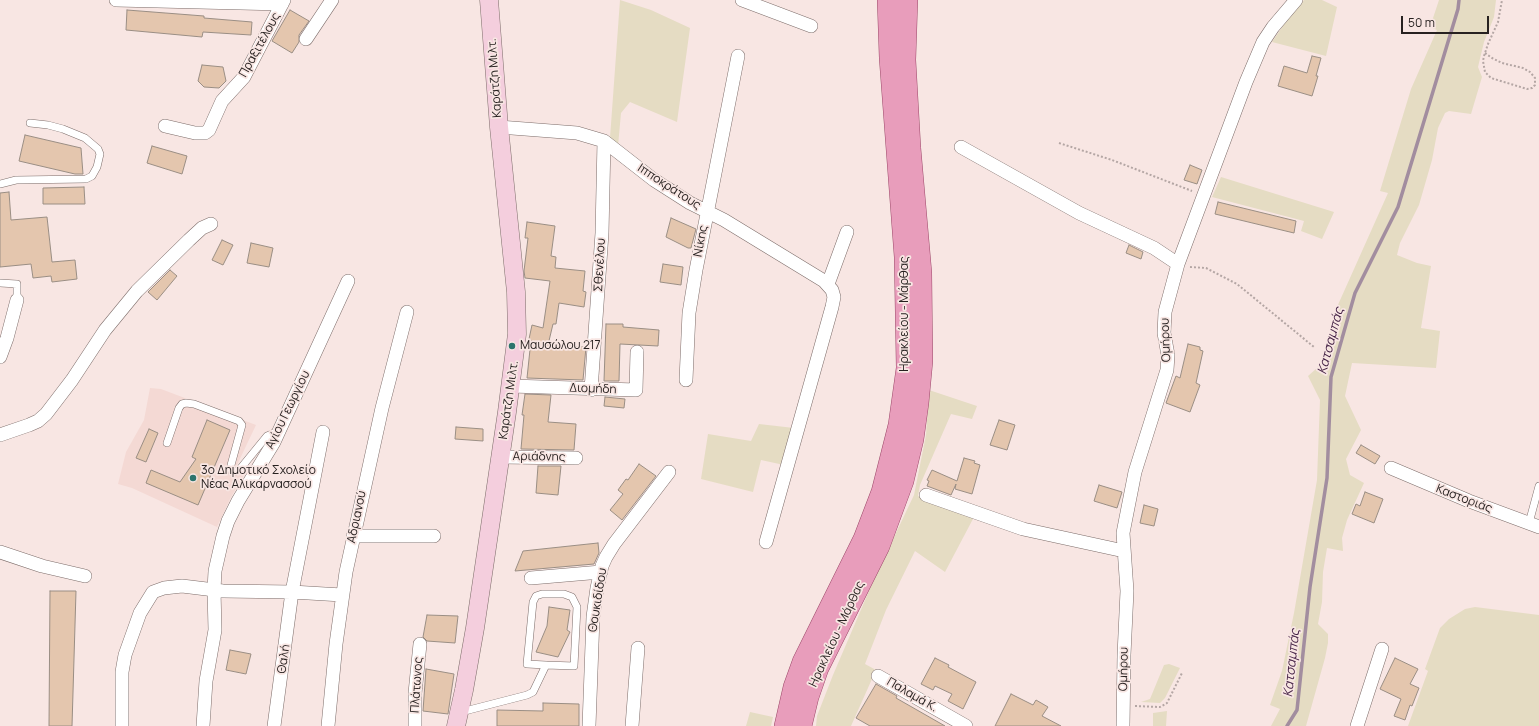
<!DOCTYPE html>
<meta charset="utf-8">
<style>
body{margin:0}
#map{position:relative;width:1539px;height:726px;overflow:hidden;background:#f8e6e3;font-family:Manrope,sans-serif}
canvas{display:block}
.scale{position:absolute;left:1401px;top:16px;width:88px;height:18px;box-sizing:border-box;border:2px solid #272120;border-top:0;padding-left:5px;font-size:12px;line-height:14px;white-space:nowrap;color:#272120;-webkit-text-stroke:3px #f8e6e3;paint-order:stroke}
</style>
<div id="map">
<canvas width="1539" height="726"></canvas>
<div class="scale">50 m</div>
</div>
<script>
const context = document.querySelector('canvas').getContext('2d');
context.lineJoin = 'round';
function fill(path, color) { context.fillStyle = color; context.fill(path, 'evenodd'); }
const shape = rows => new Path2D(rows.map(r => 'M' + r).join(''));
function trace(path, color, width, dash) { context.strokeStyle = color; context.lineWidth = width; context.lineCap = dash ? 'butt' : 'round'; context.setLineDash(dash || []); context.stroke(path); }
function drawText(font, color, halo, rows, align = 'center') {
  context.font = font + ' Manrope,sans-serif'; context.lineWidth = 3.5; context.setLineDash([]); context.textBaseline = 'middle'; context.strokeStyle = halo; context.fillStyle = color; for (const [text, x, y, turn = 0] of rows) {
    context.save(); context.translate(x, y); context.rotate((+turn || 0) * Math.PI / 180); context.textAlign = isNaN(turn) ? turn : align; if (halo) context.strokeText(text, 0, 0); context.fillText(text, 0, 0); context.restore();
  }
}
const built = shape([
 [150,388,161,389,256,425,237,465,246,471,230,499,217,527,132,488,118,484,126,452,144,420]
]);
const green = shape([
 [620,0,651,10,690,28,677,122,630,102,621,113,618,146,610,138],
 [1304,0,1322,0,1337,7,1326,56,1272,42,1289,17],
 [1439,0,1496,0,1494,17,1484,42,1478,67,1482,77,1471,114,1449,111,1445,113,1438,128,1432,160,1419,205,1400,243,1397,255,1417,263,1431,266,1421,328,1440,331,1436,368,1352,363,1345,396,1361,430,1346,459,1350,475,1364,483,1347,520,1342,538,1343,551,1327,548,1323,572,1322,602,1318,624,1328,634,1328,643,1325,658,1306,726,1271,726,1280,709,1270,705,1282,671,1294,613,1317,480,1320,400,1308,376,1317,368,1325,352,1337,307,1388,193,1380,191,1411,89,1437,30,1430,27],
 [1221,177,1334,212,1322,239,1301,231,1304,221,1212,197],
 [929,390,977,406,972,419,951,414,920,485,918,496,974,517,945,572,915,551,886,610,865,664,876,670,851,726,816,726,817,716,833,675,875,577,914,495,926,435],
 [759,424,794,428,784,465,761,460,753,492,701,479,708,434,751,441],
 [1475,607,1539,615,1539,726,1408,726,1428,671,1425,669,1440,628,1449,619,1465,609],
 [1169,664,1180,668,1165,698,1160,703,1141,702,1150,699,1164,665],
 [1167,711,1166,726,1153,726,1153,713],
 [750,712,773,717,771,726,746,726]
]);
const stream = shape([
 [1287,726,1297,710,1310,587,1327,478,1331,377,1355,293,1398,207,1458,9,1459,0]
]);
const building = shape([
 [127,10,204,16,204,18,252,22,251,35,203,32,202,37,126,30,127,10],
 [290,10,309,21,299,35,299,42,292,53,272,41,290,10],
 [1312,56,1321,58,1316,76,1318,76,1312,96,1278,86,1284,66,1307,73,1312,56],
 [202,65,223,67,226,81,219,88,204,87,198,81,202,65],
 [25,135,81,148,83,174,75,174,19,161,25,135],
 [152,146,187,156,182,174,147,163,152,146],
 [1190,165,1202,170,1197,184,1184,180,1190,165],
 [84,187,85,204,43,204,43,188,84,187],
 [9,192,11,220,47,217,52,262,75,260,77,279,52,282,51,276,33,278,31,264,0,267,0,193,9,192],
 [1218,202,1296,221,1294,233,1215,214,1218,202],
 [671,218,696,229,691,248,688,248,666,237,671,218],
 [527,222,555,226,551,256,556,257,555,268,585,271,583,291,586,292,584,307,559,303,556,324,553,324,548,345,586,347,583,380,527,378,531,340,529,339,532,325,543,328,550,281,525,278,524,271,528,238,525,238,527,222],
 [222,240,233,245,223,265,212,260,222,240],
 [251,243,273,248,269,267,247,263,251,243],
 [1129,245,1143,252,1141,259,1126,253,1129,245],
 [663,264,683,267,681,285,660,282,663,264],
 [170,270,177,276,157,300,148,292,170,270],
 [606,324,623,324,623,327,659,330,658,346,620,344,619,381,604,381,606,324],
 [1188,344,1200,347,1200,350,1203,351,1196,383,1200,385,1190,412,1166,403,1176,376,1180,378,1188,344],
 [525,394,551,395,548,422,576,424,574,450,521,449,524,415,522,415,525,394],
 [605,397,625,399,624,408,604,406,605,397],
 [207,420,230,430,198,505,146,483,151,470,180,482,196,459,192,457,207,420],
 [999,420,1015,425,1007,450,990,445,999,420],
 [456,427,483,429,483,441,455,439,456,427],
 [149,429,158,433,146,462,136,458,149,429],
 [1361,445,1380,456,1375,464,1356,453,1361,445],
 [964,458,975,461,974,463,980,465,972,494,955,489,956,484,951,495,927,486,929,481,927,480,932,470,957,481,964,458],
 [639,464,656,476,622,520,610,510,623,494,618,490,626,479,628,480,639,464],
 [538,466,561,466,558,495,536,493,538,466],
 [1099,485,1122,492,1117,508,1094,501,1099,485],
 [1365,492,1383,499,1374,523,1352,514,1356,504,1360,506,1365,492],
 [1144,505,1158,509,1154,526,1140,523,1144,505],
 [598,543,599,553,594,564,515,571,523,551,598,543],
 [50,591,76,591,72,726,49,726,50,591],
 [549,607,570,610,567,630,570,632,558,657,536,652,547,626,549,607],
 [427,615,458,616,455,643,427,641,423,637,427,615],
 [230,650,251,654,246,674,226,670,230,650],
 [935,658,949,665,948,667,976,682,963,709,948,701,952,694,935,686,933,690,921,684,935,658],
 [1395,658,1418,669,1410,684,1419,688,1412,706,1410,705,1405,720,1394,716,1401,699,1380,689,1395,658],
 [426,669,454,674,448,714,423,711,426,669],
 [876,684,897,696,896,698,945,726,870,726,856,718,876,684],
 [1011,694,1033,705,1036,700,1048,707,1042,716,1061,726,995,726,1011,694],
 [543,703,579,704,579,726,497,726,497,710,543,711,543,703]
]);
const path = shape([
 [1485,53,1492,58,1502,63,1523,68,1530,72,1535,78,1535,85,1532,88,1527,89,1491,78,1485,72,1483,61,1484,56,1488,44,1498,22,1502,0],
 [1059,143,1112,160,1192,191],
 [1190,267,1206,268,1237,284,1314,347],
 [1135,706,1160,707,1167,703,1182,673]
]);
const lane = shape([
 [0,184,16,180,86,179,92,176,97,167,100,154,98,149,85,138,63,129,48,125,30,123],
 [0,283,17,284,17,300],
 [167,443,179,408,182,404,186,403,194,404,239,421,242,425,231,465,231,469,232,472,237,471,240,469,267,436,279,431],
 [1529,523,1539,486],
 [461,712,527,695,533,692,546,665,527,664,533,602,536,596,542,594,564,594,572,597,577,607,574,666,546,665]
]);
const street = shape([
 [116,0,282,4],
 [742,0,811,26],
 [306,39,332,0],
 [165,126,195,133,205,133,209,130,222,101,244,77,284,0],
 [499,127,577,133,604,141,654,180,690,203,724,220,824,281,832,290,834,297,832,307,766,542],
 [961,147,1079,213,1154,248,1178,264],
 [828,284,847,232],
 [0,357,7,338,17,300],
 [686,380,689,313,696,270,738,56],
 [511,386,636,390,637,352],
 [591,390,602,233,604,141],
 [0,435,29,425,38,421,46,414,72,380,105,330,137,291,189,240,202,228,211,224],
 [501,457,576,458],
 [1391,468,1469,501,1539,527],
 [926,495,1023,529,1124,551],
 [353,536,434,536],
 [0,552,42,566,85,576],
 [531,578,601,572],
 [878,676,966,726],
 [122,726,122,672,125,655,140,613,153,592,164,588,182,586,223,591,292,592,342,595],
 [203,726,206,681,215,630,214,590,215,571,223,536,228,521,238,501,274,442,348,281],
 [274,726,292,592,323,432],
 [328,726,336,644,346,572,382,408,407,312],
 [415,726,415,693,420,644],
 [589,726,593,617,597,588,602,566,606,557,614,544,669,472],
 [632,726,638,648],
 [1123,726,1124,655,1127,591,1123,533,1135,472,1167,370,1168,355,1164,333,1165,312,1178,264,1246,82,1263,42,1273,27,1296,0],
 [1357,726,1382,649]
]);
const secondary = shape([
 [456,726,464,690,475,628,507,412,517,334,516,292,499,127,489,0]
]);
const primary = shape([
 [785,726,794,687,803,662,864,539,882,492,899,425,907,368,905,257,890,58,888,0],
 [801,726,808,697,818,668,879,546,903,481,913,439,918,403,922,361,921,273,910,148,905,60,907,0]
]);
const markers = [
 [512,346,4,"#2d746c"],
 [193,478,4,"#2d746c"]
];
const streetNames = [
 ["Πραξιτέλους",260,45,-61],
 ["Καράτζη Μιλτ.",495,78,-94],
 ["Ιπποκράτους",669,187,33],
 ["Νίκης",701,241,-79],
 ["Σθενέλου",600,265,-87],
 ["Ηρακλείου - Μάρθας",905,314,-90],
 ["Ομήρου",1166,340,-92],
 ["Διομήδη",593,389,2],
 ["Καράτζη Μιλτ.",509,400,-82],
 ["Αγίου Γεωργίου",288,410,-64],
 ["Αριάδνης",539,457,1],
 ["Καστοριάς",1464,499,21],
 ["Αδριανού",357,517,-78],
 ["Θουκιδίδου",598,600,-81],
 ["Ηρακλείου - Μάρθας",837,634,-65],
 ["Θαλή",284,659,-82],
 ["Ομήρου",1124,669,-89],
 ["Πλάτωνος",417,685,-86],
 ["Παλαμά Κ.",912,695,30]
];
const poiNames = [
 ["Μαυσώλου 217",520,346],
 ["3ο Δημοτικό Σχολείο",201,471],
 ["Νέας Αλικαρνασσού",201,485]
];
const waterNames = [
 ["Κατσαμπάς",1331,341,-75],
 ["Κατσαμπάς",1292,663,-84]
];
fill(built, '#f4d9d4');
fill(green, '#e5dcc3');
trace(stream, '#a28d9f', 3.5);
fill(building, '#e4c6ae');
trace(building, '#9a8e84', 1);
trace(lane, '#7d6d6a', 8);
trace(street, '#7d6d6a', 14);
trace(secondary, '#7d6d6a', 19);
trace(primary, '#9b4768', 22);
trace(path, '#b4a6a4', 2, [2, 2]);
trace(lane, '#fff', 7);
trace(street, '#fff', 13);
trace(secondary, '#f4cedd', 18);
trace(primary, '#e89dbb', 21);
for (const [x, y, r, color] of markers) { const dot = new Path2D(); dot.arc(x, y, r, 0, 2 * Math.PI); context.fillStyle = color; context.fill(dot); trace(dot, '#f8e6e3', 1.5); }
drawText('12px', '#272120', '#f8e6e3', streetNames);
drawText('12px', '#272120', '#f8e6e3', poiNames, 'left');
drawText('italic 13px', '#411e42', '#f8e6e3', waterNames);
</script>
